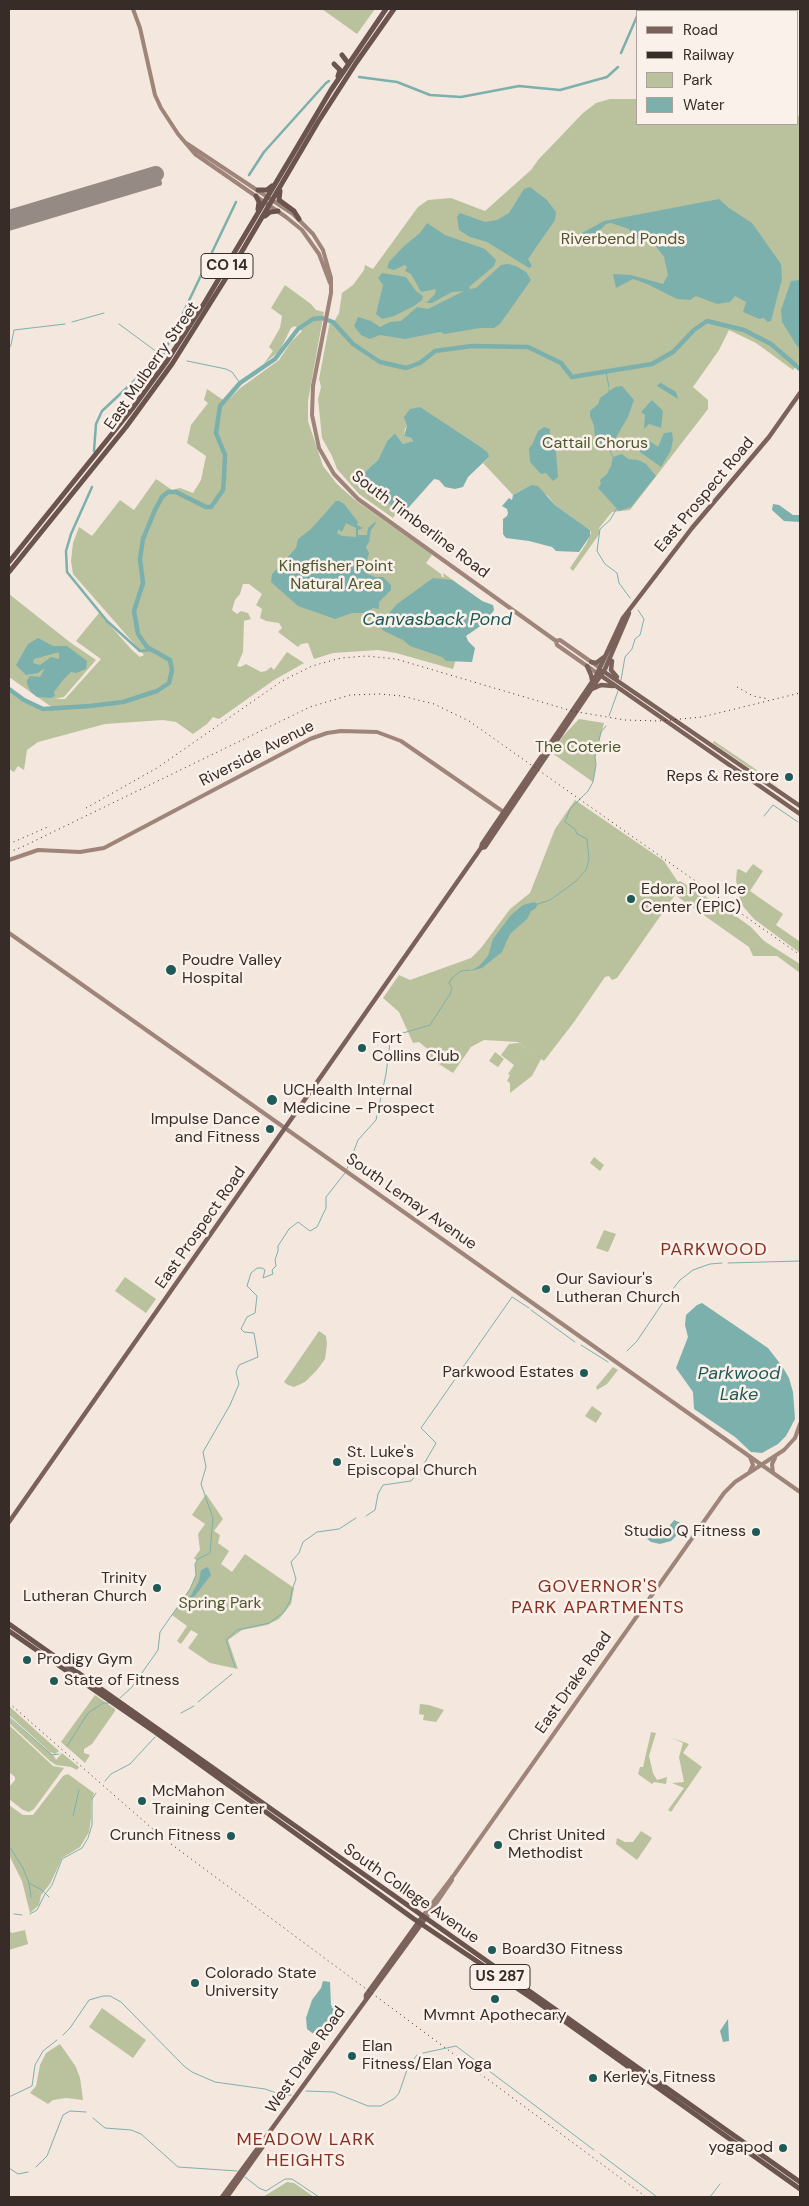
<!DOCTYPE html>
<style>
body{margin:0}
#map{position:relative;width:809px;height:2206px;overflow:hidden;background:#f3e7de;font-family:"DM Sans",sans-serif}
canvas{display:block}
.frame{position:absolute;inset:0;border:10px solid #382c29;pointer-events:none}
.legend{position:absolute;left:636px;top:10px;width:162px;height:115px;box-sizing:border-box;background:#faf1ea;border:1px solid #aca29d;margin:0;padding:6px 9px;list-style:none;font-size:15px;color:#382c29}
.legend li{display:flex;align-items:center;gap:10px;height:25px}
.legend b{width:25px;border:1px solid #aca29d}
</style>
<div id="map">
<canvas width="809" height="2206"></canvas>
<div class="frame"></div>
<ul class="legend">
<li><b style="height:6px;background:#7a625a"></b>Road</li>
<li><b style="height:6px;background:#382c29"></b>Railway</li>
<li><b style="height:14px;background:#bac29d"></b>Park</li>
<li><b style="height:14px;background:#7cb0ad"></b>Water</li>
</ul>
</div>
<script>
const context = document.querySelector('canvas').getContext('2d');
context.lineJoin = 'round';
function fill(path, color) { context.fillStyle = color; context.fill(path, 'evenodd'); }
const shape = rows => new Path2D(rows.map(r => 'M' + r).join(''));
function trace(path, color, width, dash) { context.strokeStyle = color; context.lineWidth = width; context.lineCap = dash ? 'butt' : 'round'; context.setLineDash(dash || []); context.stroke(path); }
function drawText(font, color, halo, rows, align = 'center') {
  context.font = font + ' "DM Sans",sans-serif'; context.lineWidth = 5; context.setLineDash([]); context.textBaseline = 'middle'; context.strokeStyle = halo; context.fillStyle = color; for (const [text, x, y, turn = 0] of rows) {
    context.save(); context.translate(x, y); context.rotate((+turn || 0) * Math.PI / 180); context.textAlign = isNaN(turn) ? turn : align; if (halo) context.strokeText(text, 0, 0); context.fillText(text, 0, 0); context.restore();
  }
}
const green = shape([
 [322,9,375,9,357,34],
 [610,99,638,99,638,124,798,124,798,116,800,117,800,362,793,370,756,343,729,330,719,350,693,387,708,400,708,409,630,510,612,512,599,528,600,533,573,571,570,568,586,544,591,533,590,530,555,505,548,496,531,485,513,495,483,463,489,457,481,447,420,408,405,429,404,436,411,438,413,441,403,444,395,433,387,441,378,460,356,480,381,491,387,502,397,512,393,518,359,494,337,469,332,456,322,438,318,399,321,387,319,379,330,321,334,322,339,313,342,293,353,285,364,270,365,265,373,269,418,207,428,200,451,198,485,211,531,170,538,160,583,113,596,103],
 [285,285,311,304,316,310,324,312,308,401,308,421,323,466,337,484,355,500,429,552,432,555,426,563,441,574,442,577,444,577,443,573,489,606,464,633,453,669,396,653,378,650,333,653,314,659,308,643,301,644,298,647,278,632,282,628,279,623,266,621,260,618,262,609,256,605,262,594,249,584,243,584,240,594,235,600,232,610,237,614,241,611,248,613,251,619,244,621,243,652,237,666,240,667,246,664,261,672,266,671,271,667,274,670,287,652,304,663,274,680,219,719,213,717,207,724,193,734,176,722,163,720,105,724,38,742,27,750,24,770,18,766,14,772,9,769,9,689,24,700,43,709,53,708,9,677,9,594,71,643,96,660,64,697,55,699,65,699,101,659,76,641,99,613,132,650,140,657,144,655,73,574,71,561,73,543,79,527,92,536,120,500,134,510,156,479,172,490,180,488,193,493,201,480,206,456,187,443,191,425,208,403,204,400,207,389,226,402,239,389,279,360,291,342,302,331,295,326,291,328,280,350,263,365,273,351,269,347,280,328,282,316,271,308],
 [579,719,604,723,595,757,596,765,593,782,552,753,563,736],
 [714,741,754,768,779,788,713,743],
 [575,800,664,861,678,882,680,881,726,909,751,927,764,941,800,964,800,973,777,956,753,956,749,947,675,895,617,978,612,980,609,976,605,977,574,1022,544,1061,541,1059,532,1076,510,1093,510,1083,507,1081,510,1075,508,1074,514,1065,501,1055,509,1044,519,1043,531,1051,518,1042,484,1040,471,1047,453,1073,428,1057,431,1052,419,1042,413,1043,399,1012,383,998,399,975,410,980,471,958,481,948,510,909,530,893,555,829],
 [753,864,763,871,750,891,783,914,776,925,799,941,800,953,754,919,741,904,736,880,737,870,739,869,746,873],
 [495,1052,504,1059,498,1067,489,1061],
 [594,1157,604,1165,600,1171,590,1163],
 [604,1230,616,1234,608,1252,596,1248],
 [125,1277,156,1299,146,1313,115,1291],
 [319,1331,326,1336,327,1344,325,1359,317,1370,305,1382,294,1387,288,1385,284,1382],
 [613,1367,618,1370,607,1384,597,1390,596,1387],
 [592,1406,602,1413,596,1423,585,1416],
 [206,1494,223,1519,214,1531,220,1535,218,1543,229,1551,221,1564,232,1572,245,1554,294,1588,291,1604,279,1619,267,1625,242,1630,228,1640,238,1669,210,1663,188,1648,198,1634,191,1630,181,1644,177,1641,187,1626,172,1615,190,1589,196,1574,195,1564,197,1561,194,1558,200,1550,198,1534,205,1524,192,1515],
 [95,1695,115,1709,115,1711,92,1744,84,1749,84,1753,90,1755,85,1763,61,1742],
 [420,1704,429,1705,444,1710,436,1722,423,1720,424,1715,419,1714],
 [9,1706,42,1736,59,1751,55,1754,50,1752,9,1715],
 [9,1718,54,1756,56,1760,62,1753,79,1767,77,1770,71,1767,56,1765,50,1761,9,1723],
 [9,1725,53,1766,64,1768,34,1809,29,1812,23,1810,9,1799,9,1787,15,1780,15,1777,9,1772],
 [651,1732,656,1733,649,1756,653,1773,657,1780,667,1777,666,1784,654,1782,652,1784,638,1774,640,1767,643,1767],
 [672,1738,689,1744,683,1753,702,1767,671,1812,668,1810,684,1788,672,1783,684,1782,679,1757,683,1743],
 [68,1774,94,1793,91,1802,91,1818,89,1832,80,1847,62,1858,50,1884,41,1895,39,1905,30,1913,22,1881,9,1855,9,1805,23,1815,33,1815,63,1776],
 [641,1831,652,1838,637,1860,616,1844,617,1838,625,1842,633,1842],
 [9,1930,12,1933,25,1930,28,1944,9,1950],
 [102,2008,146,2040,133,2058,89,2027],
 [60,2044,76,2067,80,2078,83,2100,66,2098,53,2100,48,2104,30,2093,36,2086,40,2065,46,2053],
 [287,2182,294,2183,314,2197,263,2197]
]);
const water = shape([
 [530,187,547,200,556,212,555,220,528,259,532,266,529,268,487,242,470,237,459,230,457,217,460,213,485,222,497,220,509,213,524,189],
 [719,199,729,208,752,223,781,264,782,279,771,321,767,322,764,318,759,319,743,312,746,302,735,296,730,302,717,304,696,296,690,300,677,299,647,284,633,279,616,288,613,274,631,275,663,284,668,275,664,257,649,237,636,239,632,237,629,229,611,223,606,224,596,234,590,233,583,236,572,247,580,234,604,221],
 [427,223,445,235,485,249,496,260,494,266,469,287,470,289,476,288,501,265,508,264,516,266,526,272,531,280,500,324,494,328,480,328,445,334,440,332,405,339,380,335,370,339,361,335,354,326,358,317,371,321,380,327,390,322,401,321,417,307,428,309,464,291,452,292,432,303,426,303,435,294,436,289,421,292,411,274,405,271,407,267,405,265,394,270,387,268,389,262,404,246,420,233],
 [382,273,406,277,416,291,423,296,422,300,414,306,394,316,382,319,376,314,383,285,378,278],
 [800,280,800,348,797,346,782,322,781,310,791,281],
 [662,381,661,383,676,392,678,399,657,386],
 [622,386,634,400,628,417,612,444,608,449,602,447,595,439,594,426,590,416,590,411,598,404,600,398,615,387],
 [652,400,663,411,661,428,649,424,644,429,645,415,641,412],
 [420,407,481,447,488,453,489,457,468,477,463,487,455,489,445,487,439,480,434,479,401,516,387,502,381,491,372,493,359,485,356,480,378,460,387,441,395,433,403,444,413,441,411,438,404,436,407,426,404,417,410,409],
 [544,427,550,429,550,441,555,440,558,477,553,481,546,473,541,474,530,462,529,448,532,445,538,431],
 [672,432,673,440,671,450,661,467,640,452,637,438,647,439,658,447,664,433],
 [622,454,628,459,638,460,646,464,656,476,631,507,619,511,598,488,601,484,600,480,607,474,611,466,613,457],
 [531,485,538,486,555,505,590,530,590,536,579,552,556,551,552,547,529,541,506,538,503,534,503,519,507,516,508,513,507,509,502,506,509,498,512,500,513,495],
 [336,501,339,501,344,504,358,522,357,525,363,528,358,530,358,535,367,535,368,528,375,522,376,523,371,530,369,542,366,547,369,553,364,572,375,577,383,577,391,585,391,590,379,602,379,609,373,608,364,613,352,613,335,619,298,606,271,582,272,574,296,548,298,539,311,529],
 [346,523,356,528,356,537,342,536,337,533,339,529,341,532,343,530],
 [773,504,779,505,793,515,800,515,800,522,784,521,772,510],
 [433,578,452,580,482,601,493,605,494,610,486,622,466,636,468,641,475,648,472,662,446,661,442,657,410,646,403,640,384,631,378,626,397,604],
 [38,638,53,646,67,646,87,661,86,669,76,673,71,672,63,680,54,692,55,696,51,698,37,697,31,692,27,684,27,680,30,676,40,677,45,668,38,673,26,675,16,665,28,644],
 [56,653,59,653,59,659,51,657,40,665,33,663,34,659],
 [534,902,538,904,535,909,531,911,527,919,510,934,502,952,482,968,470,971,479,966,488,956,493,939,511,915,523,905],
 [702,1303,768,1348,782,1366,789,1378,793,1392,795,1419,786,1436,778,1444,762,1453,751,1452,735,1437,694,1409,693,1392,676,1368,688,1337,685,1325,686,1315,697,1305],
 [674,1520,683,1524,681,1531,671,1541,660,1544,651,1542,646,1538,646,1532,649,1527,664,1533],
 [208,1567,211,1575,191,1601,187,1602,199,1581,201,1570],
 [323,1981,330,1982,331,2005,337,2014,331,2026,320,2039,307,2029,306,2018,312,2000,321,1988],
 [728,2019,729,2041,723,2042,720,2031]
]);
const stream = shape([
 [72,322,104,313],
 [119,324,165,358],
 [9,348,11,345,14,330,65,324],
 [187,361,226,369,232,372,240,383],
 [606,372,609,387],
 [609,389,609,393],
 [608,447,613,457],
 [617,508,610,520,600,529,597,551,605,564,617,573,619,583,630,598],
 [621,680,625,657,632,649,635,639,640,635,644,619,638,610],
 [609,716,618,691],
 [764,816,773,805,798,822],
 [538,904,550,900,575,882,586,870,589,859,587,839,577,834,575,829,565,822,570,809,588,791,593,782,596,765,595,757,601,732,606,726],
 [347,1169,358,1140,376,1120,386,1074,390,1042,393,1036,430,1025,450,994,452,988,449,983,452,978,461,971,470,970],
 [728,1263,800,1261],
 [669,1294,680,1280,693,1270,710,1264,722,1263],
 [531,1310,575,1342],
 [581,1345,608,1362],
 [627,1351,637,1341,666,1298],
 [461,1370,512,1297,529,1308],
 [366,1516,375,1510,378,1494,383,1485,411,1481,420,1471,436,1443,421,1428,458,1375],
 [235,1667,227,1643,227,1639,237,1630,269,1623,284,1612,290,1601,292,1590,296,1579,291,1562,299,1553,303,1542,317,1532,339,1529,356,1518],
 [120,1698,132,1687,158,1650,160,1632,190,1589,196,1575,195,1564,198,1559,210,1553,213,1518,201,1484,206,1467,203,1452,230,1405,239,1384,236,1372,239,1365,258,1357,254,1333,244,1332,241,1329,247,1317,255,1313,257,1296,247,1286,251,1273,257,1268,262,1268,265,1270,263,1278,273,1274,272,1270,276,1266,275,1260,278,1251,278,1246,289,1229,298,1222,310,1231,317,1227,326,1208,326,1197,345,1173],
 [198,1702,232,1674],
 [181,1713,194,1706],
 [9,1717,52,1755,59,1754],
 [67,1746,88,1713,103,1703,109,1703],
 [105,1781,111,1774,130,1764,155,1737],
 [73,1816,79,1790],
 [9,1846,23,1868,29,1883,31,1897],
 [29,1883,42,1890,49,1897],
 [46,1893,52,1885,62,1859,82,1848,88,1838,92,1825,92,1799,96,1793],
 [14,1914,22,1915],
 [30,1914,37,1910,45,1894],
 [63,2035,70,2028,89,2000,103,1996,110,1996,121,2002,184,2066,192,2072,215,2082,265,2089,282,2095,291,2095],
 [423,2053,456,2046,594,2150],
 [306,2091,333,2092,368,2106,381,2106,395,2098,399,2093,408,2067,417,2055],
 [9,2097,32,2086,35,2065,43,2051,57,2040],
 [93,2118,105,2128,131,2130,141,2134,178,2167,237,2171],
 [600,2154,657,2197],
 [36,2167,47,2156,63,2115,70,2111,86,2112],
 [9,2168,18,2174,28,2172],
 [245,2177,259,2188,266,2191,285,2179,292,2179,319,2197],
 [710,2197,720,2184]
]);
const canal = shape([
 [639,11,640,9],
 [621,53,638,14],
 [359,77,397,82,430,95,461,97,519,86,560,90,607,77,618,67],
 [249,175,264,152,326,83,329,81],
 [94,451,96,424,102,411,164,353,236,202],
 [92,487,71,534,66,551,67,572,107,621,140,651,152,650]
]);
const river = shape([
 [9,689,24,700,43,709,90,706,123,702,157,691,169,683,172,670,170,660,147,647,138,634,134,611,143,583,140,559,143,539,155,510,162,497,168,492,176,492,206,507,211,507,223,490,224,478,225,455,216,433,220,406,240,383,275,359,298,329,313,319,322,318,333,322,353,344,380,362,406,368,420,363,435,351,472,346,528,347,561,363,572,377,652,364,673,352,694,330,707,321,744,330,771,344,800,369]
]);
const taxiway = shape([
 [9,228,159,183,156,174]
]);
const runway = shape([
 [9,218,156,174]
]);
const secondary = shape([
 [133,9,140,28,155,95,161,108,178,134,195,154,286,217,302,230,319,254,330,283],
 [186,143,293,214,313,234,323,250,331,278,331,293,313,386,312,415,319,448,334,474,358,499,556,641,560,640,600,668],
 [556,641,557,645,597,673],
 [9,860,38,850,80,852,104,848,310,739,327,733,341,731,377,732,401,741,505,813],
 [9,933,800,1492],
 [750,1457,753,1465,750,1471],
 [773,1473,772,1464,775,1458],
 [422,1917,454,1875,724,1493,735,1482,784,1450,795,1438,800,1424],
 [426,1918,452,1880,452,1877]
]);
const primary = shape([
 [612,661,611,670,617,677],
 [591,662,596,663,604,657],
 [587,666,591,675,592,680],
 [603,671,800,806],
 [600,675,800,814],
 [592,689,601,685,613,686],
 [481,848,485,847,605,669,629,613],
 [9,1522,481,848,482,844,596,676,623,618,692,528,769,437,800,393],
 [366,1999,366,1995,422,1917],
 [222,2197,425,1919],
 [227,2197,266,2142,267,2137]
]);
const trunk = shape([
 [342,55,348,63],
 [334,64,340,70,338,76],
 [258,190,267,190,272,186],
 [280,191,279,200,294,211,299,219],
 [256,196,259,202,258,209],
 [265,216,270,212,278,211],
 [9,562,132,409,167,361,205,302,331,90,386,9],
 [9,572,126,427,172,364,231,270,318,122,356,63,394,9],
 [9,1624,800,2182],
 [9,1631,155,1732,414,1919,536,2001,800,2189]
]);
const rail = shape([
 [737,687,753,696,769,699],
 [86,808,157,768,282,681,312,666,341,658,366,656,396,659,572,711,625,720,659,721,702,717,800,693],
 [9,844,50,826],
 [9,852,22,847,310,707,350,695,380,694,402,696,434,704,469,721,800,955],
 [9,1703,163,1838,646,2197]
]);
const markers = [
 [789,777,5,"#1e5a58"],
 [631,899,5,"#1e5a58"],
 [171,970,6,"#1e5a58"],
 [362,1048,5,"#1e5a58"],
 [272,1100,6,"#1e5a58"],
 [270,1129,5,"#1e5a58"],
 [546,1289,5,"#1e5a58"],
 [584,1373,5,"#1e5a58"],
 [337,1462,5,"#1e5a58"],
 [756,1532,5,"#1e5a58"],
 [157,1588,5,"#1e5a58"],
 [27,1660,5,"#1e5a58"],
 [54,1681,5,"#1e5a58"],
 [142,1801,5,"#1e5a58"],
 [231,1836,5,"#1e5a58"],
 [498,1845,5,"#1e5a58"],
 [492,1950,5,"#1e5a58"],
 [195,1983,5,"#1e5a58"],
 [495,1999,5,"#1e5a58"],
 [352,2056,5,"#1e5a58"],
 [593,2078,5,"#1e5a58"],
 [783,2148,5,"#1e5a58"]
];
const shields = [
 [227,266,52],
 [500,1977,60]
];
const shieldNames = [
 ["CO 14",227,266],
 ["US 287",500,1977]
];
const parkNames = [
 ["Riverbend Ponds",623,240],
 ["Cattail Chorus",595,444],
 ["Kingfisher Point",336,567],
 ["Natural Area",336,585],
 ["The Coterie",578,748],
 ["Spring Park",220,1604]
];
const streetNames = [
 ["East Mulberry Street",152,366,-55],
 ["East Prospect Road",705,495,-50],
 ["South Timberline Road",420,525,37],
 ["Riverside Avenue",257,754,-27],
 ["South Lemay Avenue",411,1202,35],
 ["East Prospect Road",201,1228,-55],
 ["East Drake Road",574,1683,-55],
 ["South College Avenue",411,1894,35],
 ["West Drake Road",306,2060,-55]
];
const poiNames = [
 ["Reps & Restore",779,777,"right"],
 ["Edora Pool Ice",641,890],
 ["Center (EPIC)",641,908],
 ["Poudre Valley",182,961],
 ["Hospital",182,979],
 ["Fort",372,1039],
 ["Collins Club",372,1057],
 ["UCHealth Internal",283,1091],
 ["Medicine - Prospect",283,1109],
 ["Impulse Dance",260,1120,"right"],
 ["and Fitness",260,1138,"right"],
 ["Our Saviour's",556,1280],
 ["Lutheran Church",556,1298],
 ["Parkwood Estates",574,1373,"right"],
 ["St. Luke's",347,1453],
 ["Episcopal Church",347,1471],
 ["Studio Q Fitness",746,1532,"right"],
 ["Trinity",147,1579,"right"],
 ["Lutheran Church",147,1597,"right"],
 ["Prodigy Gym",37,1660],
 ["State of Fitness",64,1681],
 ["McMahon",152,1792],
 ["Training Center",152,1810],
 ["Crunch Fitness",221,1836,"right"],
 ["Christ United",508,1836],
 ["Methodist",508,1854],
 ["Board30 Fitness",502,1950],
 ["Colorado State",205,1974],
 ["University",205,1992],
 ["Mvmnt Apothecary",495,2016,"center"],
 ["Elan",362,2047],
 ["Fitness/Elan Yoga",362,2065],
 ["Kerley's Fitness",603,2078],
 ["yogapod",773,2148,"right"]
];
const waterNames = [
 ["Canvasback Pond",437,620],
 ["Parkwood",739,1374],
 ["Lake",739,1395]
];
const neighbourhoodNames = [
 ["PARKWOOD",714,1250],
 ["GOVERNOR'S",598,1587],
 ["PARK APARTMENTS",598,1608],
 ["MEADOW LARK",306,2140],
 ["HEIGHTS",306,2161]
];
fill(green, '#bac29d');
fill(water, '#7cb0ad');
trace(stream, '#7cb0ad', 1);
trace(canal, '#7cb0ad', 2.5);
trace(river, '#7cb0ad', 4.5);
trace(taxiway, '#968a84', 6);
trace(runway, '#968a84', 16);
trace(secondary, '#9f847a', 4);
trace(primary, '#7a625a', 4.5);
trace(trunk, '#6a544d', 5);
trace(rail, '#382c29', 1, [1, 4]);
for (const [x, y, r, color] of markers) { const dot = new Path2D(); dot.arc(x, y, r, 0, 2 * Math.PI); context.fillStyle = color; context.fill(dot); trace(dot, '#faf1ea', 2); }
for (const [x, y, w] of shields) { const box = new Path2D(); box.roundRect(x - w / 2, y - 12.5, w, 25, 4); context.fillStyle = '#faf1ea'; context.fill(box); trace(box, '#382c29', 1); }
drawText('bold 15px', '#382c29', null, shieldNames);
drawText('16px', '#4c572d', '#faf1ea', parkNames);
drawText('16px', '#382c29', '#faf1ea', streetNames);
drawText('16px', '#382c29', '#faf1ea', poiNames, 'left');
drawText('italic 18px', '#1e5a58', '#faf1ea', waterNames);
context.letterSpacing = '1px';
drawText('18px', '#882f21', '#faf1ea', neighbourhoodNames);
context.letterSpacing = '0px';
</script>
